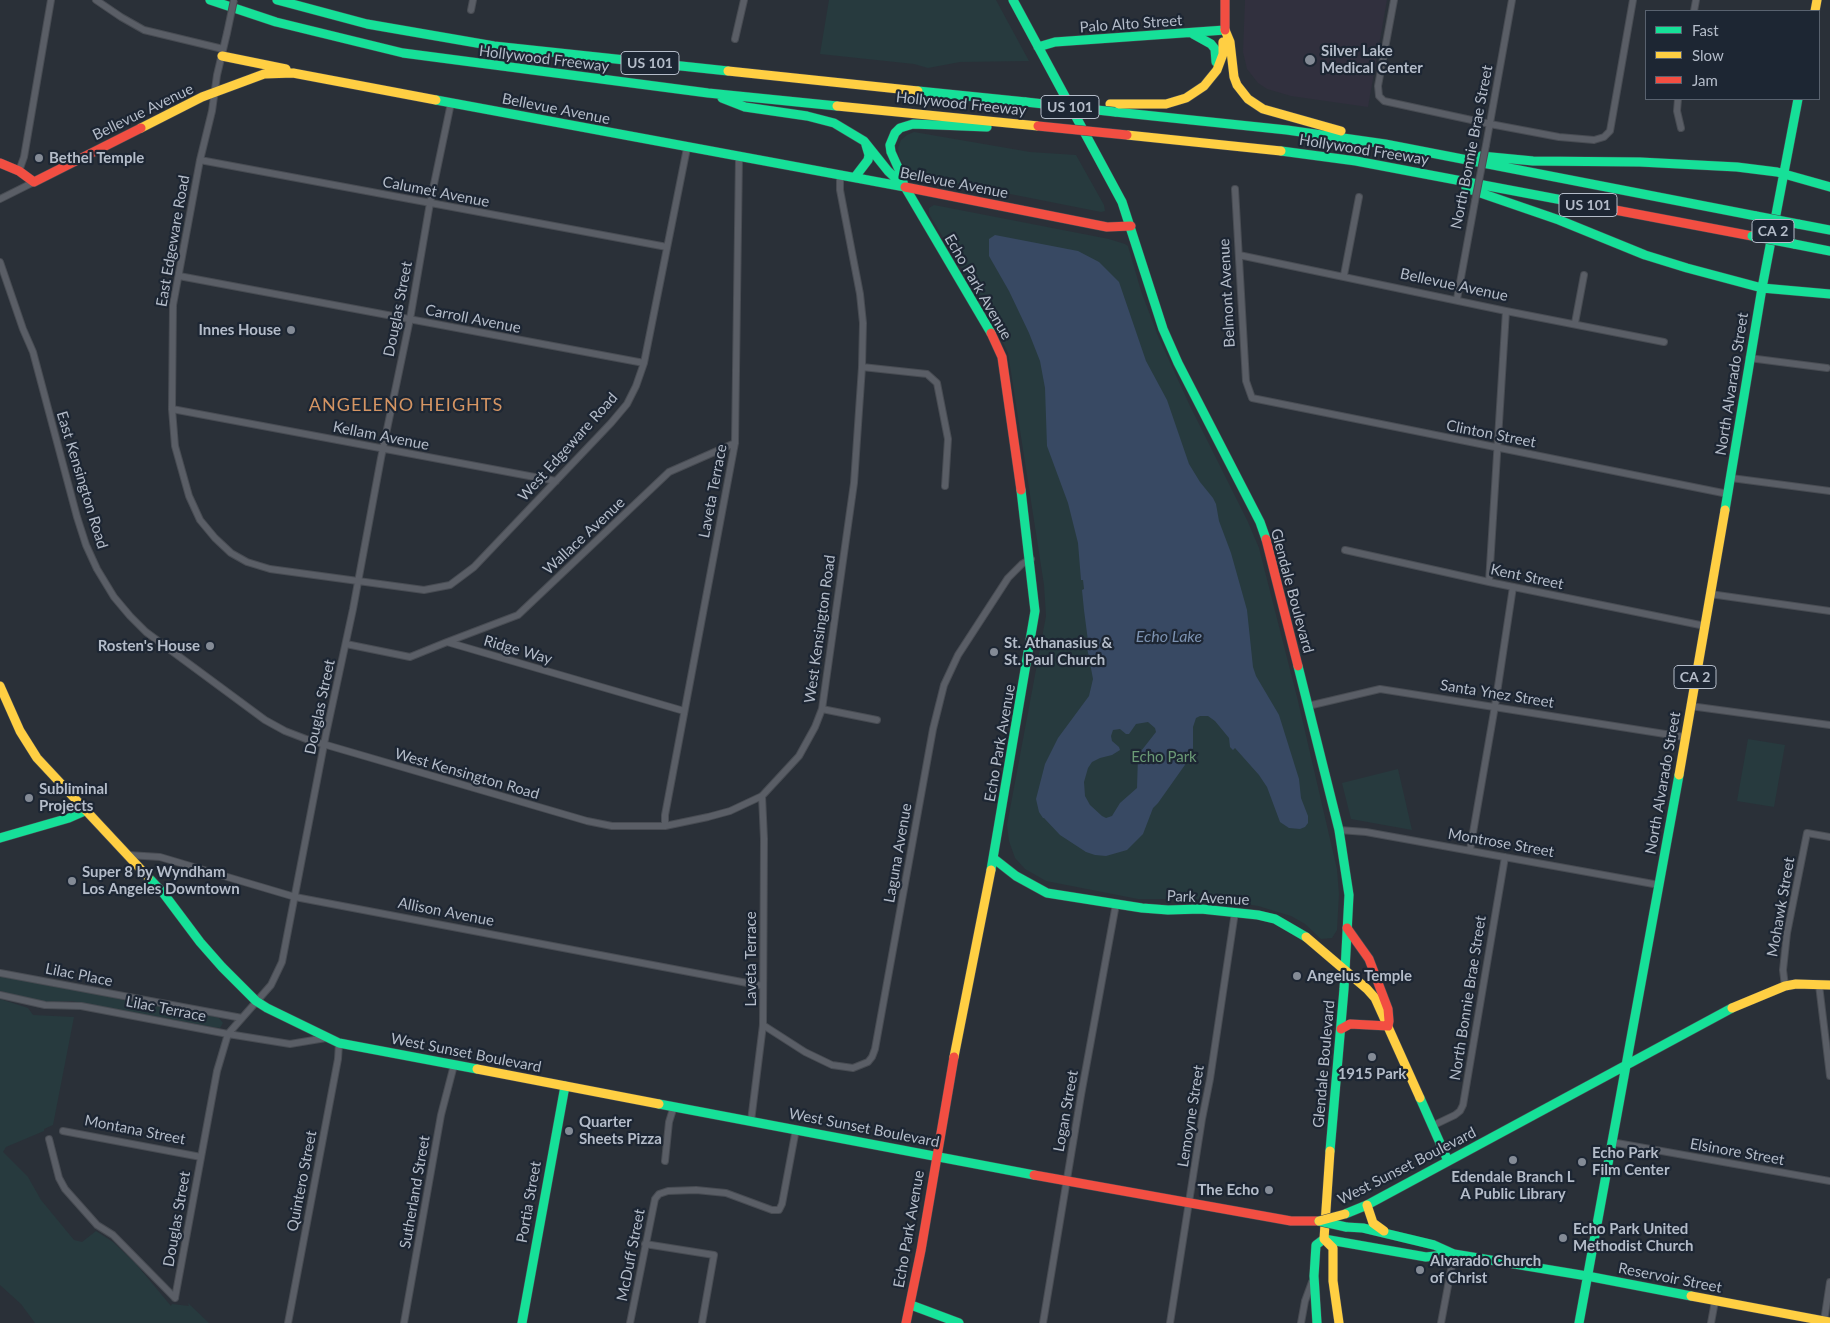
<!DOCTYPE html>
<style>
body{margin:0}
#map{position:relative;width:1830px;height:1323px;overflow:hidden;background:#2a3038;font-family:Lato,sans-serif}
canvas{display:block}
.legend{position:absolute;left:1645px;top:10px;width:175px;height:90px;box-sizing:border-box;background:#1d2633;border:1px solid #59626f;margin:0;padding:6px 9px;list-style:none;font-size:15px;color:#b4bcc9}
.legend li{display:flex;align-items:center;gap:10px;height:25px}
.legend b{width:25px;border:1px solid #59626f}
</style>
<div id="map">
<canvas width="1830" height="1323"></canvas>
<ul class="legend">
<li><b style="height:6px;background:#16e098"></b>Fast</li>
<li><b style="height:6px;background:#ffcf43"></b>Slow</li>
<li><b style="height:6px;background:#f24e42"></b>Jam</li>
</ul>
</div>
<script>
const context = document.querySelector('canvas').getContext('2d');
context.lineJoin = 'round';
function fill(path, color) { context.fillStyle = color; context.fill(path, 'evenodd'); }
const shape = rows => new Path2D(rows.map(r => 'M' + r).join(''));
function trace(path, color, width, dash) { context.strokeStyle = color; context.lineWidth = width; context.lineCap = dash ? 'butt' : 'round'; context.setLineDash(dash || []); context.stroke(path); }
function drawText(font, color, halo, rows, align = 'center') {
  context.font = font + ' Lato,sans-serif'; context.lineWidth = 4.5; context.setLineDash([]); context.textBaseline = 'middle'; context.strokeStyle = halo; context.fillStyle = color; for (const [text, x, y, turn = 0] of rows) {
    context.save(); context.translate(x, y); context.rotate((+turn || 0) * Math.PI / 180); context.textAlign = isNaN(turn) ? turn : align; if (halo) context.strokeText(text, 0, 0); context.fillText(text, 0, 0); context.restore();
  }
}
const medical = shape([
 [1245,0,1387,0,1368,107,1291,96,1267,89,1258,83,1247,69,1243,52]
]);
const green = shape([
 [829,0,996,0,1029,61,960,62,928,68,914,64,820,54],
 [914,132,1030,152,1076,155,1104,205,1105,211,1101,212,909,174,899,157,898,148,901,140,907,135],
 [934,205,1109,239,1125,244,1128,246,1141,291,1158,336,1190,406,1248,522,1259,548,1298,701,1337,869,1339,894,1337,930,1332,938,1321,939,1305,924,1291,916,1258,906,1214,899,1138,899,1046,881,1025,869,1015,858,1009,841,1007,825,1046,616,1044,585,1008,353,991,317,929,214,929,208],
 [1748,739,1785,745,1774,807,1737,801],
 [1398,769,1412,830,1351,819,1342,783],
 [0,975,187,1010,219,1018,223,1023,220,1028,212,1027,72,1001,45,1002,0,991],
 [0,999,28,1008,33,1015,74,1017,53,1125,44,1129,44,1131,6,1147,3,1152,28,1177,41,1200,74,1240,82,1242,96,1231,113,1242,136,1264,171,1306,172,1304,189,1306,188,1303,209,1323,35,1323,21,1304,0,1285]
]);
const water = shape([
 [995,235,1078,251,1099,262,1119,282,1146,361,1167,400,1189,464,1200,482,1213,498,1216,504,1219,521,1231,553,1247,610,1253,667,1256,676,1279,715,1299,779,1301,798,1308,816,1308,823,1305,827,1300,829,1289,828,1280,822,1267,787,1259,775,1235,748,1233,750,1230,747,1229,738,1215,721,1208,716,1200,716,1196,718,1193,727,1193,748,1187,762,1158,803,1153,808,1143,834,1127,850,1106,856,1095,855,1086,852,1060,835,1044,818,1043,818,1039,812,1036,799,1045,764,1058,738,1089,696,1093,679,1086,642,1088,641,1084,610,1082,590,1084,589,1083,580,1081,580,1078,543,1068,503,1047,446,1045,388,1040,361,1029,333,1009,291,989,256,989,239],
 [1148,722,1155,728,1156,732,1138,755,1137,788,1120,803,1112,816,1106,818,1102,816,1090,805,1085,796,1084,782,1088,768,1092,762,1100,758,1112,755,1120,750,1119,747,1112,741,1111,736,1113,730,1120,729,1126,734,1129,734,1136,724]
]);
const street = shape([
 [96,0,121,17,144,30,223,49],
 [1394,0,1378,86,1379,96,1384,101,1490,124,1559,137,1594,140,1604,137,1610,131,1633,0],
 [471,10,473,0],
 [1694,11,1696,0],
 [227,33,217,75,212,111,200,160,173,305,172,409,175,446,189,496,200,520,215,538,231,553,247,562,270,569,424,590,450,585,474,567,611,423,627,404,636,386,644,363,687,148],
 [735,39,744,0],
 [1678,99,1677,111,1681,128],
 [1486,145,1512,0],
 [200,160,667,247],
 [19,171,24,157,51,0],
 [1235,189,1246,381,1252,398,1728,494],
 [0,199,34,182],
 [1239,255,1506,311,1664,342],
 [0,262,23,329,33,352,77,517,86,545,97,569,114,597,130,616,146,632,265,720,285,731,306,739,587,821,612,826,665,826,708,817,730,811,762,796,799,756,815,727,822,709,854,483,862,367,863,323,860,294,840,190,840,174],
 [1344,275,1359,197],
 [179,276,644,363],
 [1457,299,1475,201],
 [1575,323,1584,275],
 [1749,358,1827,368],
 [862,367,927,374,937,383,948,439,945,486],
 [172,409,556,481],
 [1731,478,1830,491],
 [1345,550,1489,582,1705,626],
 [1489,582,1506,311],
 [1710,594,1830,611],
 [447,642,518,615,669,472,735,443],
 [346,644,410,657,447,642,684,711],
 [1308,706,1380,689,1684,737],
 [1690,706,1830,725],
 [822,709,877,720],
 [665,826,665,815,735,443,739,156],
 [1339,830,1366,832,1659,885],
 [1470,850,1495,706,1513,587],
 [128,855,160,857,295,897,763,986],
 [0,973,242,1018],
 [1819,985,1830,1076],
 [1785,986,1783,970,1787,933,1807,833,1830,837],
 [0,995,45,1005,81,1006,228,1034,290,1044,326,1038],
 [763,1025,805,1052,832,1065,853,1068,868,1062,872,1057,875,1049,933,729,944,685,958,655,1008,578,1022,564,1031,559],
 [751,1121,763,1025,764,839,762,796],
 [1432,1126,1455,1115,1460,1111,1463,1105,1505,857],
 [63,1131,201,1157],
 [49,1139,59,1178,65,1189,97,1225,113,1235,175,1298],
 [1611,1142,1830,1181],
 [665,1161,669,1122,674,1106],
 [645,1244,714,1255,702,1323],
 [175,1298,217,1071,228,1034,271,985,282,962,326,734,353,609,381,458,410,319,430,203,451,103],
 [1824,1321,1830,1282],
 [288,1323,338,1059,339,1043],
 [404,1323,441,1115,454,1065],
 [630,1323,655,1199,659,1194,668,1191,696,1190,726,1193,772,1210,779,1210,782,1204,796,1129],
 [1043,1323,1081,1095,1116,904],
 [1170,1323,1202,1119,1210,1079,1235,912],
 [1301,1323,1305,1301,1312,1282],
 [1441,1323,1454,1254],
 [1711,1323,1715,1301]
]);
const fast = shape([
 [210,0,276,22,403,53,708,93,837,106],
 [277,0,367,24,494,46,728,71],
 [1013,0,1122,202,1163,329,1178,363,1260,522,1266,539],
 [1193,34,1211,44,1215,49,1216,62],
 [1038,47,1055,42,1225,30],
 [918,91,1026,102],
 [722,98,745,107,807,116,834,123,864,141,888,171,905,187],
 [436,100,905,187,991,333],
 [1115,112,1287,130,1385,144,1756,216],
 [1281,151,1356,161,1594,206],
 [1481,156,1533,161,1640,162,1737,167,1777,172,1830,187],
 [855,177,868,160,869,155,866,145],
 [904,186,901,174,891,152,890,145,895,133,900,128,913,124,987,127],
 [1466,188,1559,220,1645,255,1687,268,1762,288,1830,294],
 [1798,224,1830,230],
 [1794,244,1830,251],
 [1725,510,1762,288,1798,99],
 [1298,666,1339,830,1349,895,1344,989,1330,1151],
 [0,838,69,818,85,811],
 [993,858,1016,876,1047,893,1142,908,1168,910,1201,909,1258,915,1275,919,1306,937],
 [991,870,1035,611,1021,490],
 [148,877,164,894,200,942,222,967,256,1001,267,1008,339,1043,477,1069],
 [1420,1098,1448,1161],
 [659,1104,1034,1175],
 [1345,1214,1367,1205,1732,1008],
 [1346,1227,1363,1228,1434,1245,1454,1254,1587,1276,1691,1296],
 [1324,1239,1426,1257,1453,1254],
 [911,1305,959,1323],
 [522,1323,565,1086],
 [1317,1323,1314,1276,1316,1245,1324,1239],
 [1579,1323,1679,775]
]);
const slow = shape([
 [1815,11,1817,0],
 [1225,30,1230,42,1234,77,1237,85,1248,99,1263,109,1341,131],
 [222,56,286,69],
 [728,71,918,91],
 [1110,104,1166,104,1186,98,1204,86,1217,70,1223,54,1223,42],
 [837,106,1038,126],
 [141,128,202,97,264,74,293,73,436,100],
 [1127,135,1281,151],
 [0,686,20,731,37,758,148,877],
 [1679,775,1725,510],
 [1306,937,1367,989,1375,998,1420,1098],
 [1732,1008,1785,986,1796,984,1830,985],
 [954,1057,991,870],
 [477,1069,659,1104],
 [1330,1151,1324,1239,1333,1248,1333,1281,1339,1323],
 [1367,1205,1373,1223,1384,1231],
 [1691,1296,1830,1322]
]);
const jam = shape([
 [1225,0,1225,30],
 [0,163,19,171,34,182,141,128],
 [905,187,1107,227,1131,226],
 [1594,206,1752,236],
 [991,333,1002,357,1021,490],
 [1266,539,1298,666],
 [1341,1029,1350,1024,1388,1026,1389,1021,1388,1009,1369,959,1347,928],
 [1034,1175,1291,1221,1319,1221],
 [906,1323,921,1250,954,1057]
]);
const streetBridge = shape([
 [227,33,234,0],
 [1475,201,1486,145]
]);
const fastBridge = shape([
 [1026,102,1115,112],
 [1756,216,1798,224],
 [1752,236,1794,244],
 [1319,1221,1346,1227]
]);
const slowBridge = shape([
 [1319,1221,1345,1214]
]);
const jamBridge = shape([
 [1038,126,1127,135]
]);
const markers = [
 [1310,60,6,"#848b96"],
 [39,158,5,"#848b96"],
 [291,330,5,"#848b96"],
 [210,646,5,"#848b96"],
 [994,652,5,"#848b96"],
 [29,798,5,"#848b96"],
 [72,881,5,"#848b96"],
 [1297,976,5,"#848b96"],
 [1372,1057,5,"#848b96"],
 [569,1131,5,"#848b96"],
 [1513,1160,5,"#848b96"],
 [1582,1162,5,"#848b96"],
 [1269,1190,5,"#848b96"],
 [1563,1238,5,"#848b96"],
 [1420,1270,5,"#848b96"]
];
const shields = [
 [650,63,58],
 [1070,107,58],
 [1588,205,58],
 [1773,231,42],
 [1695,677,42]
];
const shieldNames = [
 ["US 101",650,63],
 ["US 101",1070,107],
 ["US 101",1588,205],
 ["CA 2",1773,231],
 ["CA 2",1695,677]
];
const streetNames = [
 ["Palo Alto Street",1131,24,-4],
 ["Hollywood Freeway",544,59,7],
 ["Hollywood Freeway",961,104,6],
 ["Bellevue Avenue",556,109,11],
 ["Bellevue Avenue",143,112,-26],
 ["North Bonnie Brae Street",1472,147,-79],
 ["Hollywood Freeway",1364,150,9],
 ["Bellevue Avenue",954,183,11],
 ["Calumet Avenue",436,192,11],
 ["East Edgeware Road",173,241,-80],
 ["Bellevue Avenue",1454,285,12],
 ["Echo Park Avenue",978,287,60],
 ["Belmont Avenue",1227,293,-93],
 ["Douglas Street",398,309,-79],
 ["Carroll Avenue",473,319,11],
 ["North Alvarado Street",1732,384,-81],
 ["Clinton Street",1491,434,11],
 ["Kellam Avenue",381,436,11],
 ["West Edgeware Road",568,447,-48],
 ["East Kensington Road",82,480,73],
 ["Laveta Terrace",713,491,-79],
 ["Wallace Avenue",584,536,-43],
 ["Kent Street",1527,577,12],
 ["Glendale Boulevard",1292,591,75],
 ["West Kensington Road",820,629,-82],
 ["Ridge Way",518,650,16],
 ["Santa Ynez Street",1497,694,9],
 ["Douglas Street",320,707,-78],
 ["Echo Park Avenue",1000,743,-80],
 ["West Kensington Road",467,774,16],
 ["North Alvarado Street",1663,783,-80],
 ["Montrose Street",1501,843,10],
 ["Laguna Avenue",898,853,-80],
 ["Park Avenue",1208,898,3],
 ["Mohawk Street",1781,907,-80],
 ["Allison Avenue",446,912,11],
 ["Laveta Terrace",751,959,-90],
 ["Lilac Place",79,975,11],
 ["North Bonnie Brae Street",1468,998,-81],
 ["Lilac Terrace",166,1009,11],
 ["West Sunset Boulevard",466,1053,11],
 ["Glendale Boulevard",1324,1064,-85],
 ["Logan Street",1066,1111,-80],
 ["Lemoyne Street",1191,1116,-81],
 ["West Sunset Boulevard",864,1128,11],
 ["Montana Street",135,1130,11],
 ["Elsinore Street",1737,1152,10],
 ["West Sunset Boulevard",1407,1166,-27],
 ["Quintero Street",302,1181,-79],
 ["Sutherland Street",415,1192,-80],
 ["Portia Street",529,1202,-80],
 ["Douglas Street",177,1219,-80],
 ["Echo Park Avenue",909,1229,-80],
 ["McDuff Street",631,1255,-79],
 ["Reservoir Street",1670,1278,11]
];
const poiNames = [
 ["Silver Lake",1321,51],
 ["Medical Center",1321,68],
 ["Bethel Temple",49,158],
 ["Innes House",281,330,"right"],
 ["St. Athanasius &",1004,643],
 ["St. Paul Church",1004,660],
 ["Rosten's House",200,646,"right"],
 ["Subliminal",39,789],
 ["Projects",39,806],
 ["Super 8 by Wyndham",82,872],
 ["Los Angeles Downtown",82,889],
 ["Angelus Temple",1307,976],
 ["1915 Park",1372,1074,"center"],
 ["Quarter",579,1122],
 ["Sheets Pizza",579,1139],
 ["Echo Park",1592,1153],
 ["Film Center",1592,1170],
 ["Edendale Branch L",1513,1177,"center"],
 ["A Public Library",1513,1194,"center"],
 ["The Echo",1259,1190,"right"],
 ["Echo Park United",1573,1229],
 ["Methodist Church",1573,1246],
 ["Alvarado Church",1430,1261],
 ["of Christ",1430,1278]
];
const parkNames = [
 ["Echo Park",1164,757]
];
const waterNames = [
 ["Echo Lake",1169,637]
];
const quarterNames = [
 ["ANGELENO HEIGHTS",406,405]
];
fill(medical, '#31303e');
fill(green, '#273a3e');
fill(water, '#384963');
trace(street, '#484c53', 8);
trace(fast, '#484c53', 10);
trace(slow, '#484c53', 10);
trace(jam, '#484c53', 10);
trace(street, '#5a5e66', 6);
trace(fast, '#16e098', 9);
trace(slow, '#ffcf43', 9);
trace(jam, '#f24e42', 9);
trace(streetBridge, '#484c53', 8, []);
trace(fastBridge, '#484c53', 10, []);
trace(slowBridge, '#484c53', 10, []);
trace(jamBridge, '#484c53', 10, []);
trace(streetBridge, '#5a5e66', 6);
trace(fastBridge, '#16e098', 9);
trace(slowBridge, '#ffcf43', 9);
trace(jamBridge, '#f24e42', 9);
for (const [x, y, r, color] of markers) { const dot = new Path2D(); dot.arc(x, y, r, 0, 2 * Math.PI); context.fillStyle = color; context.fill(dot); trace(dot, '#1d2633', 2); }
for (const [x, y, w] of shields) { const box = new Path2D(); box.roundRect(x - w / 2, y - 11.5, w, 23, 4); context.fillStyle = '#1d2633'; context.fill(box); trace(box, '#b4bcc9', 1); }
drawText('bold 14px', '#b4bcc9', null, shieldNames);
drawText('15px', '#b4bcc9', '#1d2633', streetNames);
drawText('bold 15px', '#b4bcc9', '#1d2633', poiNames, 'left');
drawText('15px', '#6b9a76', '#1d2633', parkNames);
drawText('italic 16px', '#7c92b1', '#1d2633', waterNames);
context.letterSpacing = '1px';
drawText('18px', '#d59563', '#1d2633', quarterNames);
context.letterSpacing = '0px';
</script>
